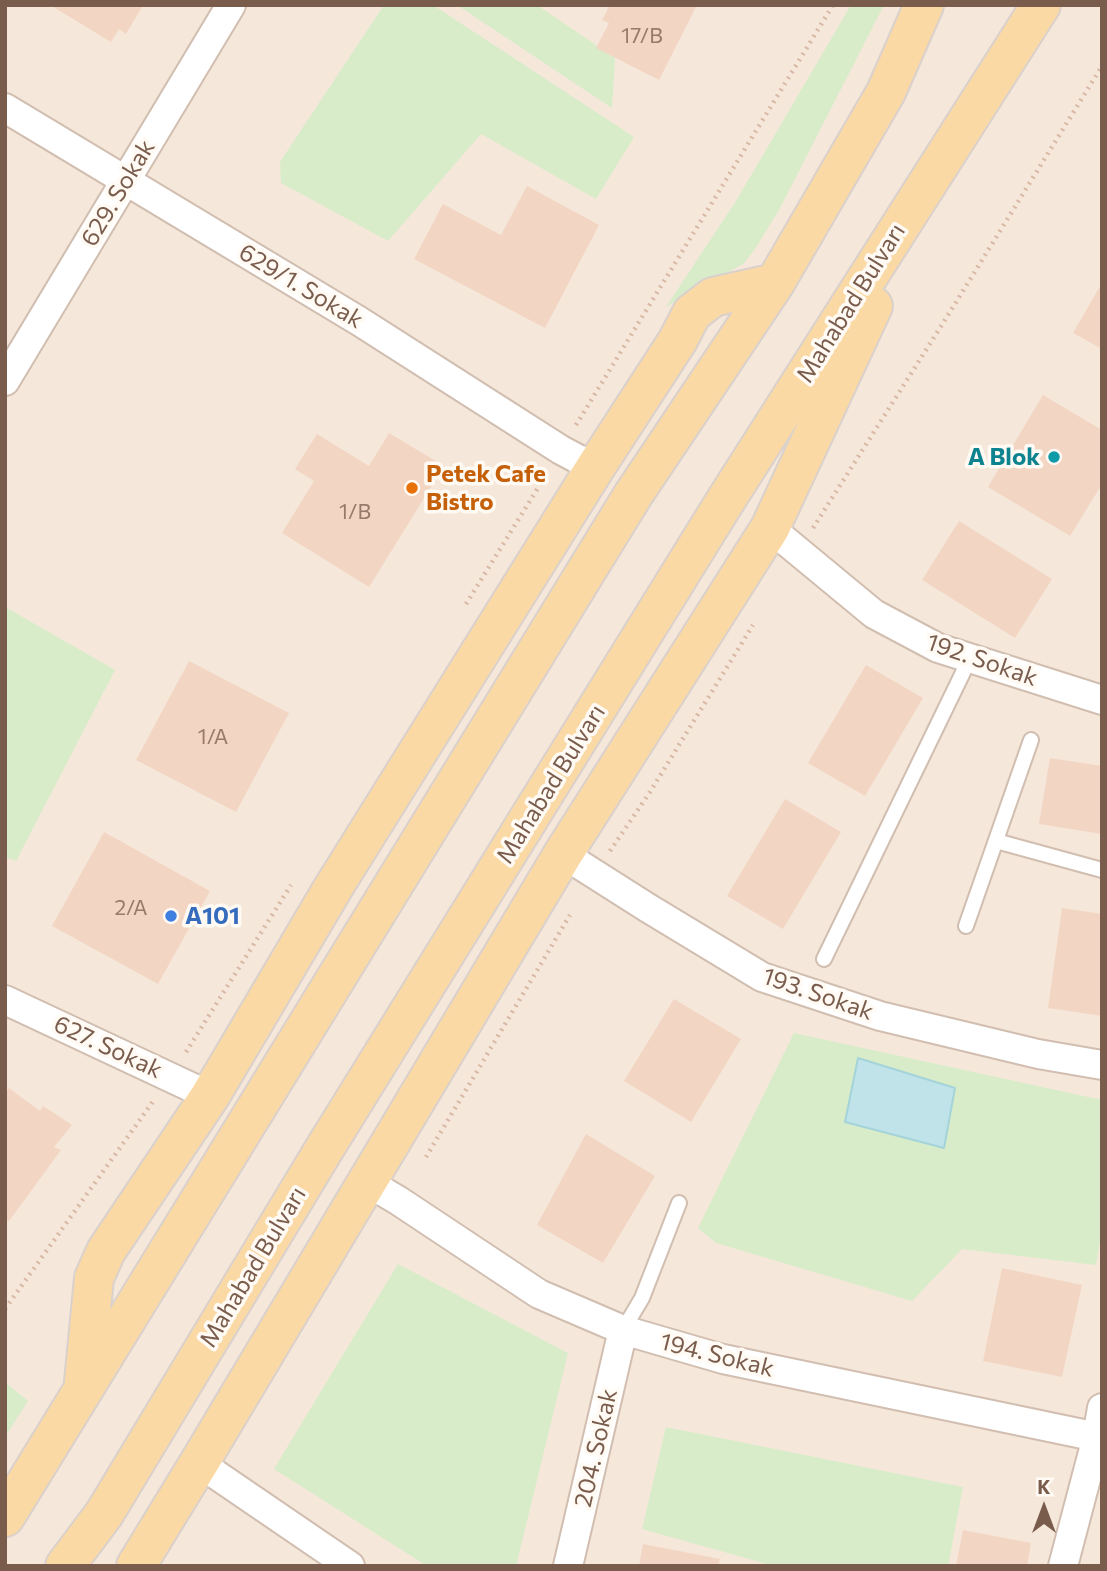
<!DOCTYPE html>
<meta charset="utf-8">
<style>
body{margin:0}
#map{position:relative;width:1107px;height:1571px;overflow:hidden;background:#fdf6ec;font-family:Commissioner,sans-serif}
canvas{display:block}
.frame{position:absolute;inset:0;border:7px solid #7a5c4d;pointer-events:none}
.north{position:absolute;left:1009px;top:1473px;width:70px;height:70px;-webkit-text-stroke:5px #fffaf3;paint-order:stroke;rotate:0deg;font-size:19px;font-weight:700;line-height:28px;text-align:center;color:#7a5c4d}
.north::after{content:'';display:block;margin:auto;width:24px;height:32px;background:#7a5c4d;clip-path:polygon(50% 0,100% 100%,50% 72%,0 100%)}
</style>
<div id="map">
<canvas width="1107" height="1571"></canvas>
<div class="frame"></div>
<div class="north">K</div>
</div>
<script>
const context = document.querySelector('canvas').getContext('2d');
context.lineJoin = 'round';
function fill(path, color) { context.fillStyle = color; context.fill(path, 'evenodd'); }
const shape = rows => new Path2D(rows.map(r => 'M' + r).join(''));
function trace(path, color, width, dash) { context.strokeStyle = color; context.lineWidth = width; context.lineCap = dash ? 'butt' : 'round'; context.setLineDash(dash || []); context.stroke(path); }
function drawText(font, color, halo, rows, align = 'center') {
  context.font = font + ' Commissioner,sans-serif'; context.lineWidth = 7; context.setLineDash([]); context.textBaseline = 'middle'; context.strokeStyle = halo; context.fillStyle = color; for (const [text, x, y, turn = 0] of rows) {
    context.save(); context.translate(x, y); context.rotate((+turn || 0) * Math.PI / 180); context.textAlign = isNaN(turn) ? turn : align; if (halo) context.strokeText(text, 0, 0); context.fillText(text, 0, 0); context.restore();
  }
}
const residential = shape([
 [5,5,1102,5,1102,1566,5,1566]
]);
const green = shape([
 [384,5,433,5,634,137,596,199,481,134,388,241,281,183,280,162],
 [457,5,537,5,615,58,612,108],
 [851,5,884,5,779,210,755,249,743,264,666,307,736,201],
 [5,607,115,670,16,861,5,857],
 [794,1033,1102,1100,1102,1228,1096,1265,962,1249,912,1301,716,1243,698,1228],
 [398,1264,568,1353,516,1566,427,1566,274,1469],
 [5,1382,28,1401,5,1437],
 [666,1427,963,1487,948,1566,774,1566,642,1529]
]);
const water = shape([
 [858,1058,955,1088,944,1148,845,1122,858,1058]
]);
const building = shape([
 [50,5,139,5,142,7,126,34,119,29,111,42],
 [610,5,697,5,659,80,596,48,609,23,602,20],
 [527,186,599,225,545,328,414,259,443,204,501,235],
 [1102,283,1102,349,1073,333],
 [1043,395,1102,430,1102,484,1070,536,988,487],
 [389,433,444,466,369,587,282,533,314,481,295,469,317,434,369,466],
 [959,521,1052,579,1015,638,922,580],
 [189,661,289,713,236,812,136,760],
 [866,665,923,698,865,796,808,763],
 [1050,758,1102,766,1102,834,1039,824],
 [785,799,841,832,783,929,727,896],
 [104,832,210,891,158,984,52,926],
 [1062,908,1102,914,1102,1016,1048,1008],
 [674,999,741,1039,691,1122,624,1081],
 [9,1088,40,1111,43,1106,72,1125,54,1147,61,1150,9,1221,5,1219,5,1094],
 [586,1134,655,1176,603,1263,537,1225],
 [1002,1268,1082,1285,1062,1377,983,1361],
 [963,1530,1031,1543,1027,1566,956,1566],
 [643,1544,720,1559,718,1566,639,1566]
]);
const path = shape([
 [576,425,833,5],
 [813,528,945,320,1102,66],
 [466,604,546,475],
 [610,851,650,792,753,625],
 [186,1052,291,885],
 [426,1157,570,915],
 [5,1309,154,1100]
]);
const lane = shape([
 [996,841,1102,870],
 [966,926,1031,740],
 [824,959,970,658],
 [623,1330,642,1298,679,1203]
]);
const street = shape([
 [5,108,359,321,561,450,595,468],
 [5,381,231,5],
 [770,528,874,614,938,648,1102,700],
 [563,854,648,908,762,977,880,1016,1038,1054,1102,1065],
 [5,1000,210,1096],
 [367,1182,399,1201,539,1294,623,1330,723,1359,1102,1438],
 [199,1463,350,1566],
 [568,1566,623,1330],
 [1063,1566,1097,1437,1102,1408]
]);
const primary = shape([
 [84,1382,94,1278,106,1251,210,1096,333,888,595,468,678,340,692,313,713,297,775,283],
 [5,1517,633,495,775,283,886,92,924,5],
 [65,1566,104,1514,323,1151,724,503,1041,5],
 [136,1566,199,1463,563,854,770,528,873,306]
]);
const markers = [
 [1054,457,7,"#0f9aa8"],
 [412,488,7,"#e8710a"],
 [171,916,7,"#3f7fe0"]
];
const numberNames = [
 ["17/B",642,36],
 ["1/B",355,512],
 ["1/A",213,737],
 ["2/A",131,908]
];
const streetNames = [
 ["629. Sokak",118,193,-59],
 ["629/1. Sokak",301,286,31],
 ["Mahabad Bulvarı",851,303,-58],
 ["192. Sokak",982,660,19],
 ["Mahabad Bulvarı",551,784,-58],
 ["193. Sokak",818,994,19],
 ["627. Sokak",108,1047,25],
 ["Mahabad Bulvarı",253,1267,-59],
 ["194. Sokak",717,1355,14],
 ["204. Sokak",596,1448,-77]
];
const cultureNames = [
 ["A Blok",1040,457]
];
const foodNames = [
 ["Petek Cafe",426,474],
 ["Bistro",426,502]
];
const shopNames = [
 ["A101",185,916]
];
fill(residential, '#f5e8da');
fill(green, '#d8ecc9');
fill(water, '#bfe3e8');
trace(water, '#a5d3da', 2);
fill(building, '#f3d5c3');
trace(lane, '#d1beb0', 18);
trace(street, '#d1beb0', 32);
trace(primary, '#dad1cd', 42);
trace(path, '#d9b8a5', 4.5, [2, 5]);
trace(lane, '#fff', 14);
trace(street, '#fff', 28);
trace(primary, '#fbd9a5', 38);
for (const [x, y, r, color] of markers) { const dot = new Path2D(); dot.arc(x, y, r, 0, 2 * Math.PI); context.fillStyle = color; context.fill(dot); trace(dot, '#fffaf3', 2.5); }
drawText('21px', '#987a6a', null, numberNames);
drawText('24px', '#7a5c4d', '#fffaf3', streetNames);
drawText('bold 24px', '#0d838f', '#fffaf3', cultureNames, 'right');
drawText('bold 24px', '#c56008', '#fffaf3', foodNames, 'left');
drawText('bold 24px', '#366cbe', '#fffaf3', shopNames, 'left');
</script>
